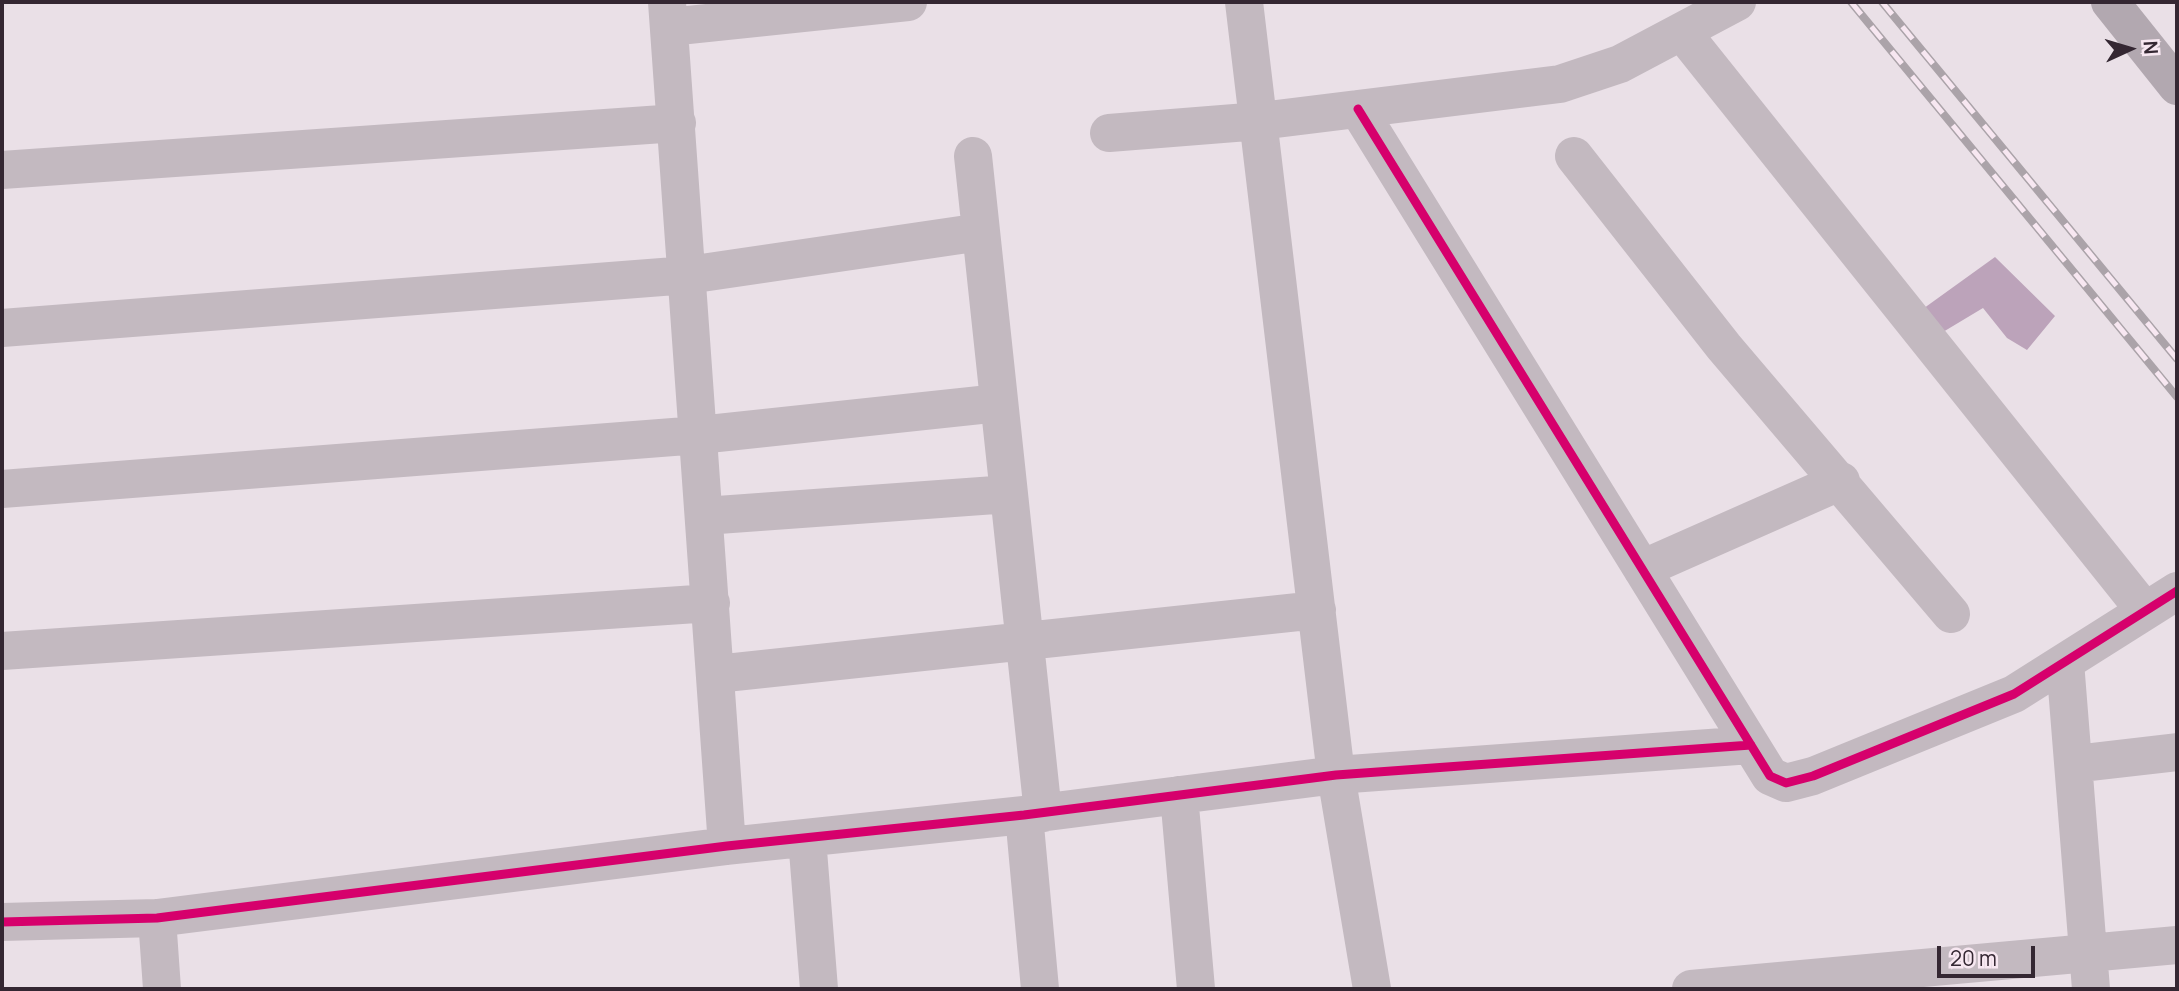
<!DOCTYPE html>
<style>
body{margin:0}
#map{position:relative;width:2179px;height:991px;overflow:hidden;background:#eae0e7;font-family:Manrope,sans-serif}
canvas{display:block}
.frame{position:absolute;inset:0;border:4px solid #342732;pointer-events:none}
.north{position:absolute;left:2095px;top:14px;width:70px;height:70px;-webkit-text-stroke:5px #f7e7f1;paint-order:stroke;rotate:86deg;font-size:19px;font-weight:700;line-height:28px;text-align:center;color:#342732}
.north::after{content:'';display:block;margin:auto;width:24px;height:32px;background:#342732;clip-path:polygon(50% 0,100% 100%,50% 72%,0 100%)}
.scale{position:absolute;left:1937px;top:946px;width:98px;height:32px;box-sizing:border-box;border:4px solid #342732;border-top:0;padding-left:9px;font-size:21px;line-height:24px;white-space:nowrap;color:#342732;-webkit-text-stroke:5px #f7e7f1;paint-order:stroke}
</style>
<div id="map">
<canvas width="2179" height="991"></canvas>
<div class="frame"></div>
<div class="north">N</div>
<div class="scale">20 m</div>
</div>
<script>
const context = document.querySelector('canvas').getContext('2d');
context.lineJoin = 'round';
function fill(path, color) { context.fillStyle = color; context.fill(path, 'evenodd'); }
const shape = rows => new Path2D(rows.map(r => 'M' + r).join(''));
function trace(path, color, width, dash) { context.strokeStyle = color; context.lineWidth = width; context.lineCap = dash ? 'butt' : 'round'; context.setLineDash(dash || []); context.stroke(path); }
const building = shape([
 [1995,257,2055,316,2027,350,2007,338,1983,308,1938,335,1920,311]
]);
const minor = shape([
 [667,2,727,846],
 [1244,2,1336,775,1372,989],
 [669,27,908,2],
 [1682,32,2145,611],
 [1358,109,1770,776,1786,783,1813,776,2014,694,2177,591],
 [1109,133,1260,121,1560,84,1620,64,1737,2],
 [973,156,1043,813],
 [1574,156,1724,347,1951,614],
 [2,170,677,123],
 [2,328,688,275,981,232],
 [2,489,699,435,999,403],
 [704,516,1009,494],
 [1642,569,1841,481],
 [2,651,711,603],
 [2065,662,2091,989],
 [716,674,1317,610],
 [2074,764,2177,752],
 [1179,795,1196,989],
 [1024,815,1040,989],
 [807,838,819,989],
 [157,918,162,989],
 [2,922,157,918,727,846,1024,815,1336,775,1751,745],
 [1691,989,2177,945]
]);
const major = shape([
 [2110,2,2177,86]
]);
const rail = shape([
 [1851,2,2177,397],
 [1882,2,2177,359]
]);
const cycleway = shape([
 [1358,109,1770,776,1786,783,1813,776,2014,694,2177,591],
 [2,922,157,918,727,846,1024,815,1336,775,1751,745]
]);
fill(building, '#bca3ba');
trace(minor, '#c3b9c0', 38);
trace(major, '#b2a8b0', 38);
trace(rail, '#aba3a9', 8);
trace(rail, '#f7e7f1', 5, [16]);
trace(cycleway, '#d6006c', 9);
</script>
